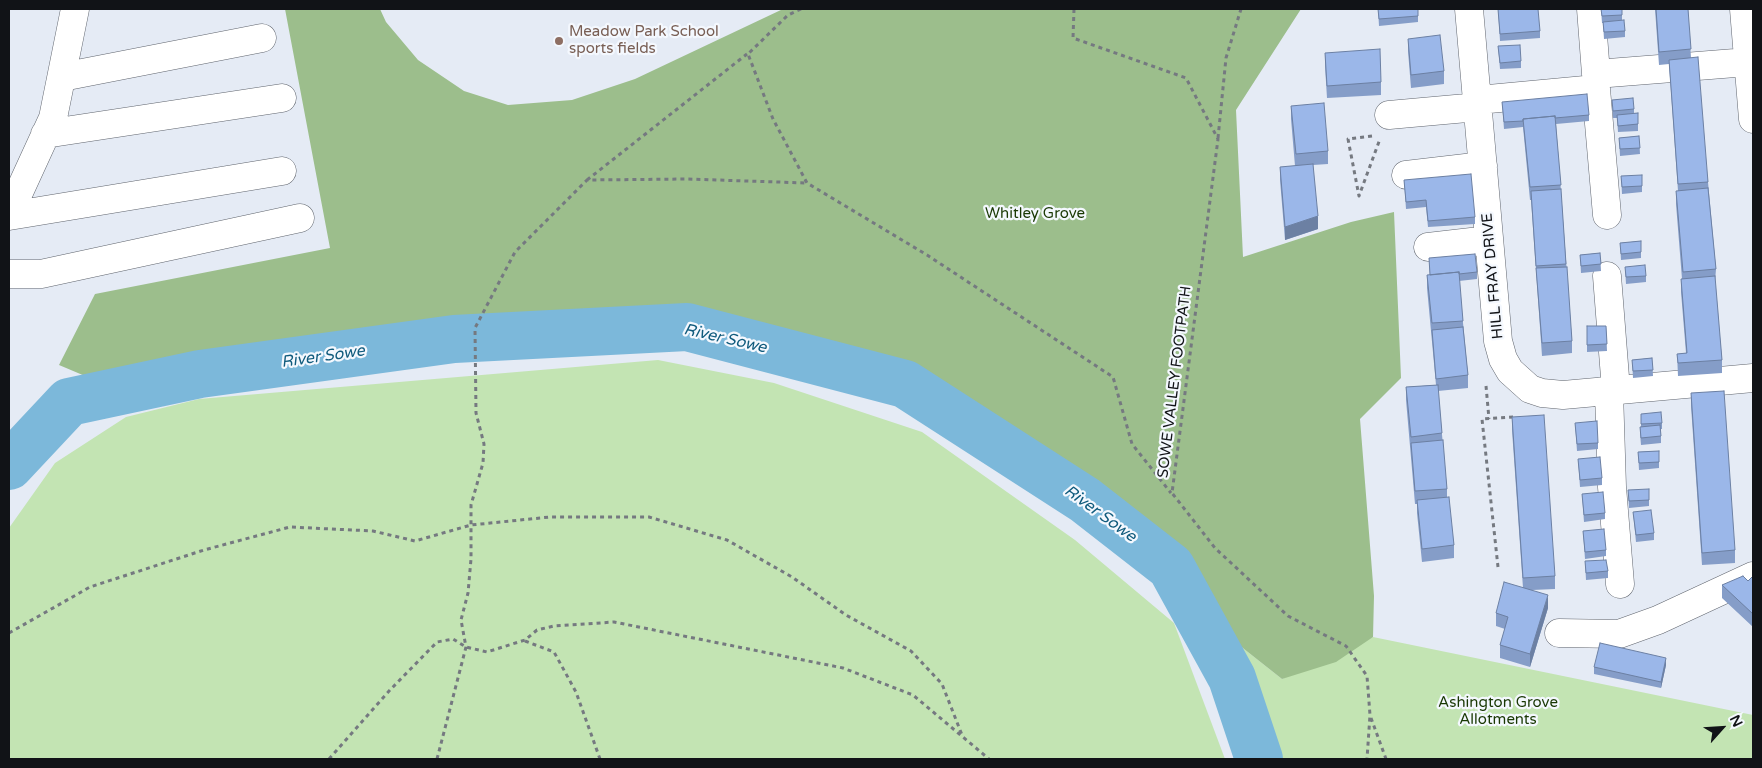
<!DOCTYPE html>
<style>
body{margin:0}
#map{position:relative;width:1762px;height:768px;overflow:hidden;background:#e5ebf5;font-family:"Varela Round",sans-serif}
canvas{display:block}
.frame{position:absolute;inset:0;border:10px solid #111317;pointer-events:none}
.north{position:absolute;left:1697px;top:703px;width:50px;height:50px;-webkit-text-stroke:4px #f4f8fe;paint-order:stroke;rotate:64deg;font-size:14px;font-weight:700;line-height:20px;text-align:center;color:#111317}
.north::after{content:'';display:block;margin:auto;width:18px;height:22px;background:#111317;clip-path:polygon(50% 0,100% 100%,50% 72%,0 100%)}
</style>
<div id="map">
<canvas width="1762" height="768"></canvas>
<div class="frame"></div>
<div class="north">N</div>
</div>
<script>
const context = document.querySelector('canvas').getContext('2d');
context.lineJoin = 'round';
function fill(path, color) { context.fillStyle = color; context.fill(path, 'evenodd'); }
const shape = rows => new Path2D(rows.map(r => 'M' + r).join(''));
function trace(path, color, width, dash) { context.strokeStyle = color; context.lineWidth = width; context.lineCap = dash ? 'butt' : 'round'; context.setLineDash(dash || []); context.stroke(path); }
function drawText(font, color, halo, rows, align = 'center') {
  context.font = font + ' "Varela Round",sans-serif'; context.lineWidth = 4.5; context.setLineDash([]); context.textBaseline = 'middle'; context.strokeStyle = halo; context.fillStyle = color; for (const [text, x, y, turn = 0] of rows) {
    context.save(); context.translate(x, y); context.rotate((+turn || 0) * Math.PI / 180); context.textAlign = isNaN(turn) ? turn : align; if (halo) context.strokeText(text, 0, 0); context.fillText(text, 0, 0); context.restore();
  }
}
const green = shape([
 [658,360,774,383,922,432,1075,540,1174,623,1225,759,9,759,9,528,55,463,126,417,199,399],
 [1373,637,1753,715,1753,759,1280,759,1239,645,1282,679]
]);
const forest = shape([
 [285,9,380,9,386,22,418,60,464,91,508,105,572,100,635,79,783,9,1301,9,1236,110,1243,257,1351,222,1394,212,1401,378,1360,419,1374,596,1373,637,1336,662,1282,679,1239,645,1176,560,1129,514,1032,451,908,377,690,317,558,310,336,344,104,384,59,365,95,294,330,248]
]);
const river = shape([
 [9,466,69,402,200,374,454,339,687,327,905,384,1085,500,1171,567,1232,678,1259,759]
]);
const path = shape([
 [801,9,788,15,748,54,773,119,807,183,927,255,1113,377,1132,444,1171,493],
 [1074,9,1073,38,1186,78,1218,139,1172,493,1215,548,1288,616,1346,646,1367,676,1370,715,1367,759],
 [1372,136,1348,139,1359,196,1380,139],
 [1218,138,1226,58,1241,9],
 [587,180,747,54],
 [1486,386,1489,419],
 [1498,567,1482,419,1515,417],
 [9,633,90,587,204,550,290,527,373,531,415,541,471,525,550,517,649,517,727,540,792,577,846,615,911,651,942,684,962,735],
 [525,641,554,652,576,692,600,759],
 [1371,718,1386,759],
 [329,759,390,690,437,642,453,639,466,647,487,652,525,640,537,630,554,626,614,622,843,668,913,695,989,759],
 [437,759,466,647,461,620,468,593,471,559,471,505,483,463,484,444,476,413,475,328,515,252,587,180,687,179,807,183]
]);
const minor = shape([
 [1469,9,1498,341,1503,359,1510,371,1530,389,1542,393,1563,395,1753,378],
 [1591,9,1596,74,1748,62],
 [1744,9,1753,119],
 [62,77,262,38],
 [1478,100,1596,89,1607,215],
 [1389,115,1478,107],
 [45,134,282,98],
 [1406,175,1483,166],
 [9,214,53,118,75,9],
 [9,216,282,171],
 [1428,247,1489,240],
 [9,274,41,274,300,218],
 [1607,276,1616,390],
 [1609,392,1612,487,1620,584],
 [1559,633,1619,634,1658,620,1753,576]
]);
const wall = shape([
 [1378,9,1418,9,1418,22,1379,26],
 [1498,9,1540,31,1540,38,1500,41],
 [1601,9,1622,15,1622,20,1625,31,1625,37,1604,39,1603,23,1602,23],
 [1655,9,1688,9,1691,58,1708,182,1716,269,1715,282,1722,360,1722,373,1678,376,1677,354,1686,353,1681,292,1681,279,1682,279,1676,204,1676,191,1678,191,1669,64,1659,65],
 [1408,39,1444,71,1444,84,1411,88,1408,51],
 [1498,46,1521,61,1521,68,1500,69],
 [1325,53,1381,82,1381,95,1327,98,1325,66],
 [1612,100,1634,109,1634,113,1638,113,1638,131,1618,132,1617,118,1613,118],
 [1502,102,1589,115,1589,121,1556,124,1572,341,1572,353,1542,356,1531,200,1530,200,1523,127,1504,129],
 [1291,106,1328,151,1328,164,1313,165,1318,229,1285,240,1280,180,1280,167,1295,166,1291,119],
 [1639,136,1640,154,1620,156,1619,138],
 [1621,176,1642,186,1642,192,1622,194],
 [1404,180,1475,217,1475,224,1428,227,1426,207,1406,209],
 [1641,241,1641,258,1621,260,1620,243],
 [1600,253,1601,271,1581,273,1580,255],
 [1429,258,1477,272,1477,279,1459,281,1468,375,1468,388,1438,391,1447,489,1447,498,1454,545,1454,558,1422,562,1417,513,1417,504,1415,504,1406,400,1406,387,1436,385,1427,288,1427,275,1430,275],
 [1625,267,1646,276,1646,282,1626,284],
 [1587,326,1606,326,1607,351,1587,352],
 [1652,358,1653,376,1633,378,1632,360],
 [1691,393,1735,550,1735,563,1702,565,1691,406],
 [1641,414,1662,423,1662,429,1661,429,1661,443,1641,445,1640,433,1640,427,1641,427],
 [1512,417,1555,576,1555,589,1532,590,1548,608,1530,667,1500,658,1500,645,1505,629,1496,626,1496,613,1523,588,1512,430],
 [1575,423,1598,443,1598,449,1577,451],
 [1659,451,1659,468,1639,470,1638,452],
 [1578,459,1602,478,1602,485,1580,487],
 [1628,490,1649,500,1649,506,1629,508],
 [1582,494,1605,513,1605,519,1584,522],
 [1633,512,1654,533,1654,540,1636,542],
 [1583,531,1606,550,1606,556,1585,559],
 [1585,561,1608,571,1608,578,1586,580],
 [1753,576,1753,627,1722,598,1722,585,1748,581],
 [1666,665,1661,688,1594,674,1594,667]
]);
const shadedWall = shape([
 [1318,216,1318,229,1285,240,1285,227],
 [1548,595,1548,608,1530,667,1530,654],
 [1666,658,1666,665,1661,688,1661,682]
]);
const building = shape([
 [1378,9,1418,9,1418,16,1379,19,1378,9],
 [1498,9,1538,9,1540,31,1500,34,1498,9],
 [1601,9,1622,9,1622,15,1602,16,1601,9],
 [1656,9,1688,9,1691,49,1659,52,1656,9],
 [1624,20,1625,31,1604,32,1603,22,1624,20],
 [1440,35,1444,71,1411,75,1408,39,1440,35],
 [1520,45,1521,61,1500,63,1498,46,1520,45],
 [1380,49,1381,82,1327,86,1325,53,1380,49],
 [1698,57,1708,182,1678,184,1669,60,1698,57],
 [1587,94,1589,115,1555,118,1555,116,1523,119,1523,121,1504,122,1502,102,1587,94],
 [1633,98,1634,109,1613,111,1612,100,1633,98],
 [1324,103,1328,151,1296,154,1291,106,1324,103],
 [1638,113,1638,124,1618,126,1617,115,1638,113],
 [1555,116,1561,185,1530,187,1523,119,1555,116],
 [1639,136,1640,148,1620,149,1619,138,1639,136],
 [1313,164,1318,216,1285,227,1280,167,1313,164],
 [1471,174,1475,217,1428,221,1426,200,1406,202,1404,180,1471,174],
 [1642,175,1642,186,1622,187,1621,176,1642,175],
 [1708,188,1716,269,1683,272,1676,191,1708,188],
 [1561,189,1566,264,1536,266,1531,191,1561,189],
 [1641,241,1641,252,1621,254,1620,243,1641,241],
 [1600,253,1601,264,1581,266,1580,255,1600,253],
 [1475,254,1477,272,1459,274,1459,272,1430,275,1429,258,1475,254],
 [1645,265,1646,276,1626,277,1625,267,1645,265],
 [1567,267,1572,341,1542,343,1536,268,1567,267],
 [1459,272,1463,321,1432,323,1427,275,1459,272],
 [1715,276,1722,360,1678,363,1677,354,1687,353,1681,279,1715,276],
 [1587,326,1606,326,1607,344,1587,345,1587,326],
 [1463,327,1468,375,1436,379,1432,330,1463,327],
 [1652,358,1653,370,1633,371,1632,360,1652,358],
 [1438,385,1442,433,1411,437,1406,387,1438,385],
 [1724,391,1735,550,1702,553,1691,393,1724,391],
 [1661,412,1662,423,1641,424,1641,414,1661,412],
 [1544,415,1555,576,1523,578,1512,417,1544,415],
 [1597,421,1598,443,1577,444,1575,423,1597,421],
 [1660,425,1661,436,1641,438,1640,427,1660,425],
 [1443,440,1447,489,1415,491,1411,443,1443,440],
 [1659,451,1659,462,1639,463,1638,452,1659,451],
 [1600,457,1602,478,1580,480,1578,459,1600,457],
 [1649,489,1649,500,1629,501,1628,490,1649,489],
 [1603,492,1605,513,1584,515,1582,494,1603,492],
 [1449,497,1454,545,1422,549,1417,500,1449,497],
 [1651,510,1654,533,1636,535,1633,512,1651,510],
 [1604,529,1606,550,1585,552,1583,531,1604,529],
 [1606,560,1608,571,1586,573,1585,561,1606,560],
 [1743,576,1748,581,1753,576,1753,614,1722,585,1743,576],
 [1504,582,1548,595,1530,654,1500,645,1508,617,1496,613,1504,582],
 [1600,643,1666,658,1661,682,1594,667,1600,643]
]);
const markers = [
 [559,41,5,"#8d6e63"]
];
const educationNames = [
 ["Meadow Park School",569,32],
 ["sports fields",569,49]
];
const parkNames = [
 ["Whitley Grove",1035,214],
 ["Ashington Grove",1498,703],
 ["Allotments",1498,720]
];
const streetNames = [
 ["HILL FRAY DRIVE",1493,276,-95],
 ["SOWE VALLEY FOOTPATH",1175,382,-83]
];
const waterNames = [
 ["River Sowe",725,339,13],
 ["River Sowe",323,357,-8],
 ["River Sowe",1100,514,36]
];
fill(green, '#c3e4b3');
fill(forest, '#9cbe8c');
trace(river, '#7cb8da', 48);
trace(minor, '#60656e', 29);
trace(path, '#757980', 3, [4, 4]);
trace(minor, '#fff', 28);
fill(wall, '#859dc8');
fill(shadedWall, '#6c80a3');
fill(building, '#9bb7e9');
trace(building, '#6c80a3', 1);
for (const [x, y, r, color] of markers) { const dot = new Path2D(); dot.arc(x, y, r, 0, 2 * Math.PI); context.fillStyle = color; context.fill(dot); trace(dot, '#f4f8fe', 2); }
drawText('15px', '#785e54', '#f4f8fe', educationNames, 'left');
drawText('15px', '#193803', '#f4f8fe', parkNames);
drawText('15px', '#111317', '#f4f8fe', streetNames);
drawText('italic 16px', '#105b7d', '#f4f8fe', waterNames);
</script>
